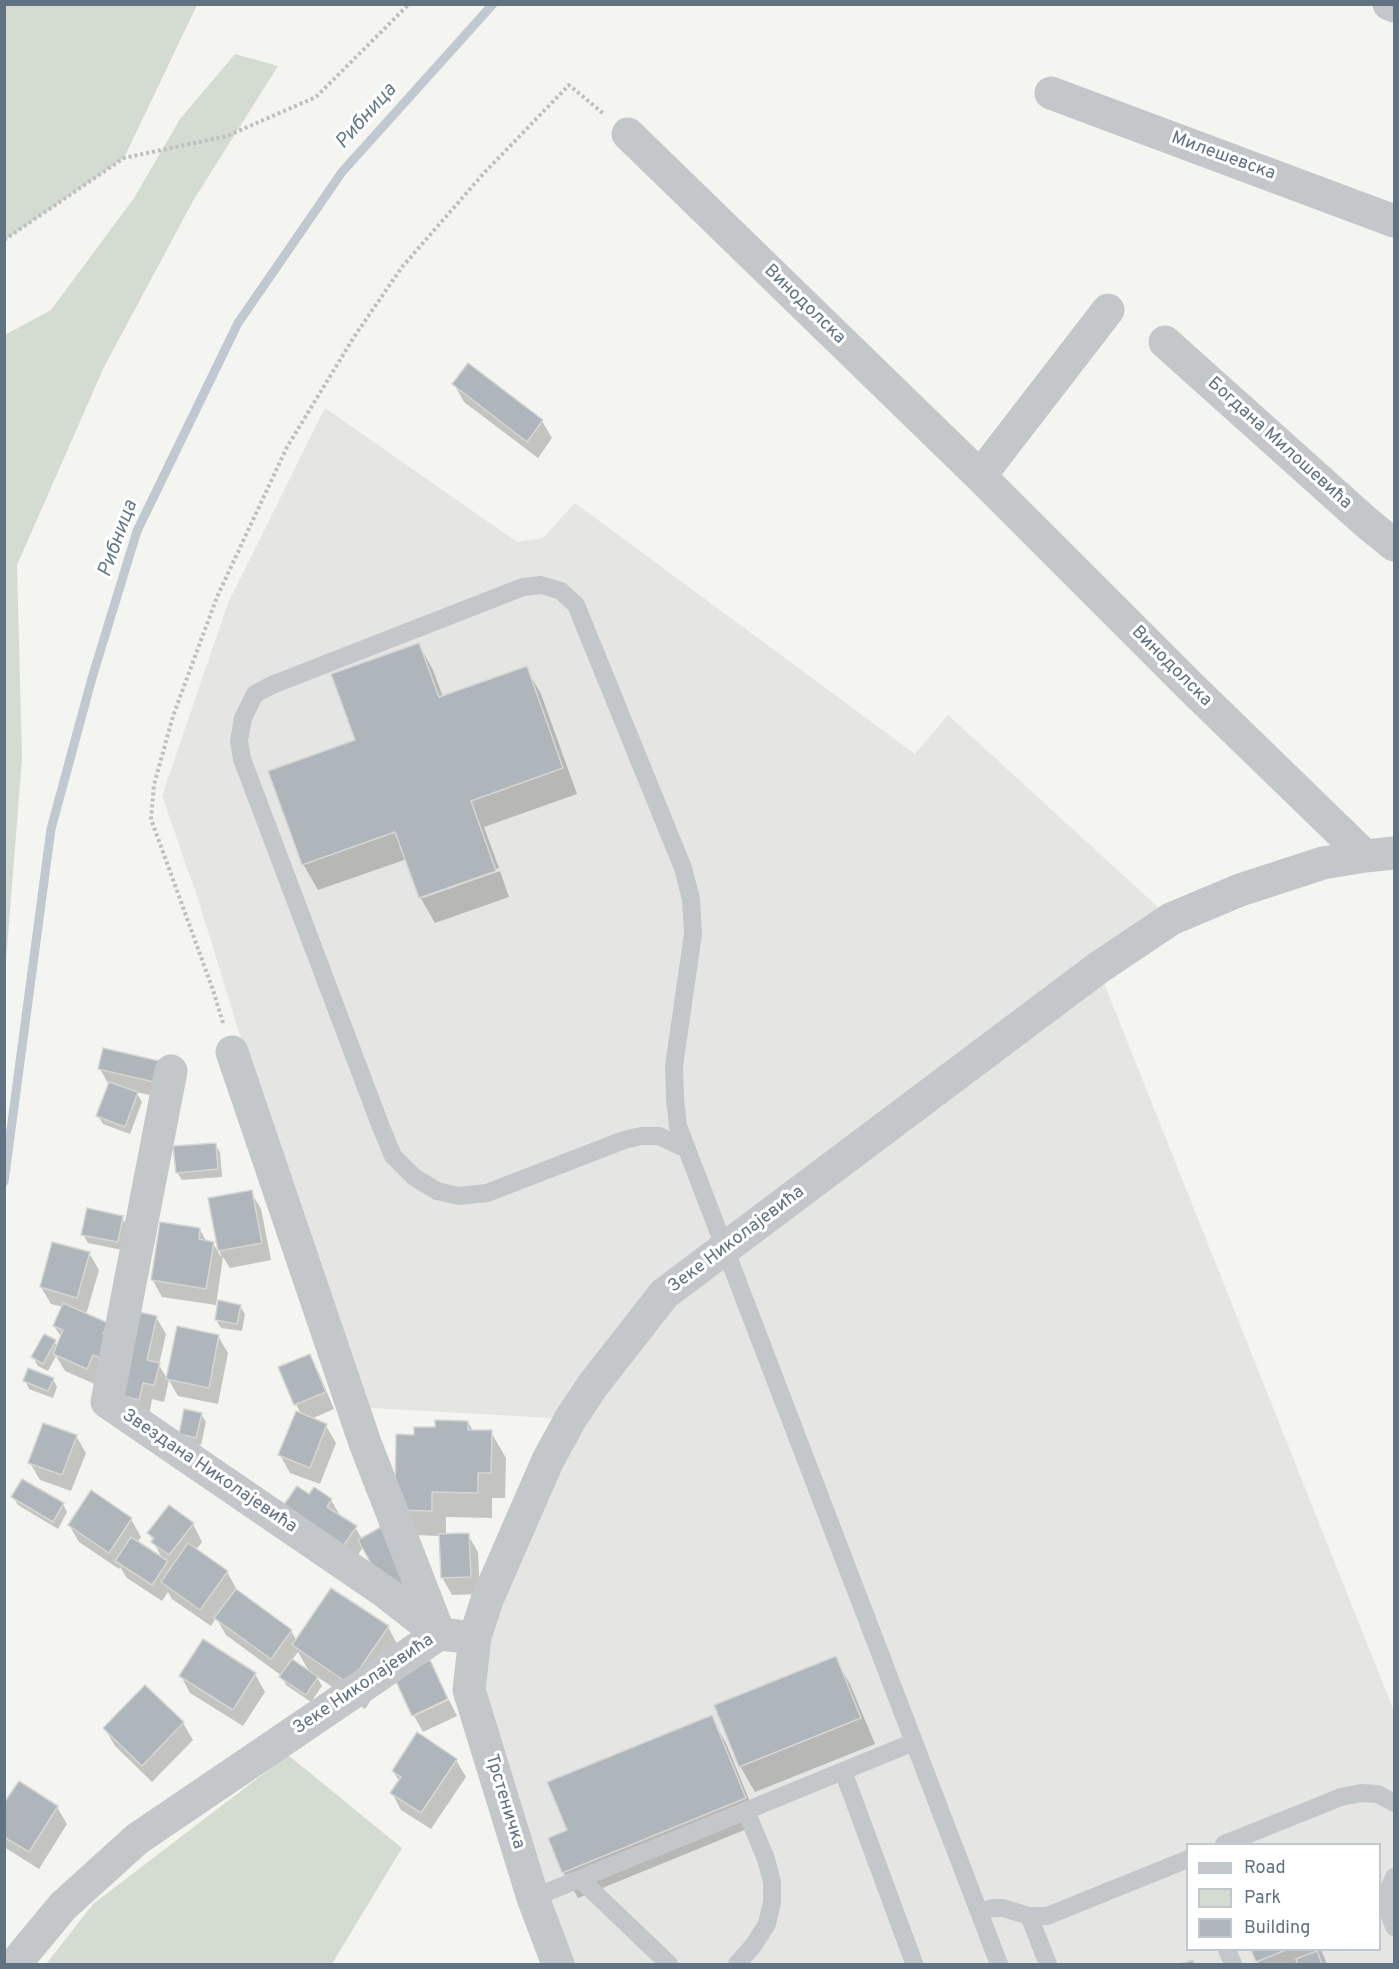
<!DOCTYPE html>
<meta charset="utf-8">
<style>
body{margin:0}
#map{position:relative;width:1399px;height:1969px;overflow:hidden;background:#f4f5f0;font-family:Overpass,sans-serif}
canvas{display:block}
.frame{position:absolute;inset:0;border:6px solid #617283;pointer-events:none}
.legend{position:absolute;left:1186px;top:1843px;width:195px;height:108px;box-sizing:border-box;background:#fff;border:2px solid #c0c7cd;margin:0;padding:8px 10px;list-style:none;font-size:18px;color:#617283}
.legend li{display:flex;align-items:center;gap:12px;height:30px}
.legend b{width:30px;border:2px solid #c0c7cd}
</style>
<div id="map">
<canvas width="1399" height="1969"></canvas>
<div class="frame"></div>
<ul class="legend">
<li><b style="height:8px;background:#c3c7ca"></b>Road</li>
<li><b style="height:16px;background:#d4dcd1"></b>Park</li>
<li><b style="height:16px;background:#aeb5bb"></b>Building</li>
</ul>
</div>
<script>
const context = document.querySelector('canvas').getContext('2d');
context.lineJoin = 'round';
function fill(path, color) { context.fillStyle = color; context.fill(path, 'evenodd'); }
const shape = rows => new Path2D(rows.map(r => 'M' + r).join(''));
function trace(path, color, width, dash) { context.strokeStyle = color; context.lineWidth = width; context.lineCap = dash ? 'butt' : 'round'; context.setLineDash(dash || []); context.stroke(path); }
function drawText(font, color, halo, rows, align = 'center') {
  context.font = font + ' Overpass,sans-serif'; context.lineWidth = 6; context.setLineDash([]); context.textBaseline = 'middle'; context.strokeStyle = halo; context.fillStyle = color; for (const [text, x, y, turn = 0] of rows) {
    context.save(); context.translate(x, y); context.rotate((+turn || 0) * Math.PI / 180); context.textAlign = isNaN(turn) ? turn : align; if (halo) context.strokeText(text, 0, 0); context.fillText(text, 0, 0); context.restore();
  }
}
const built = shape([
 [325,408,517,542,543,538,575,503,915,754,948,715,1171,919,1098,968,1394,1711,1394,1964,558,1964,469,1690,570,1419,354,1407,199,902,162,796,228,603],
 [1188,1844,1380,1844,1380,1950,1188,1950]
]);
const green = shape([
 [4,5,197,5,124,158,5,240],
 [235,54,278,66,193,201,104,367,17,565,22,759,5,974,5,335,51,310,134,198,180,119],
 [288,1755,402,1848,332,1964,46,1964,93,1904]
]);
const shadow = shape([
 [454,384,542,421,552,438,538,458,464,402],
 [419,645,433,670,443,697,526,668,541,694,577,794,484,827,499,868,423,895,423,898,500,871,509,897,435,923,420,897,407,859,318,890,303,864,357,741],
 [158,1063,164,1098,136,1092,142,1102,130,1134,103,1124,98,1116,109,1085,100,1069],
 [215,1144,220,1152,222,1177,182,1180,177,1172],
 [251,1192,261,1209,271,1260,230,1268,223,1257,216,1305,162,1297,152,1279,200,1230,207,1242,213,1243,221,1257,210,1199],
 [122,1218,127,1226,122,1250,88,1243,83,1234],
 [89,1253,99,1270,86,1315,107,1324,97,1385,65,1371,56,1356,48,1371,38,1366,33,1357,54,1341,58,1347,62,1338,54,1326,63,1307,51,1304,41,1287],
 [240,1306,245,1314,242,1331,221,1328,216,1320],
 [156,1317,166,1334,159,1365,168,1380,179,1328,218,1336,228,1353,218,1404,178,1396,169,1380,164,1402,152,1399,149,1416,122,1395],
 [309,1356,319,1373,334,1409,311,1419,326,1426,336,1443,320,1484,290,1473,280,1455,302,1416,296,1404],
 [53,1379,57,1387,53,1398,29,1389,25,1380],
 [201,1414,206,1422,201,1445,185,1442,180,1434],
 [468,1422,473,1431,491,1432,506,1458,505,1498,492,1498,492,1518,446,1517,446,1535,468,1535,478,1552,480,1594,452,1595,442,1577,441,1536,412,1535,397,1510,415,1436,437,1429],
 [76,1436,86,1453,71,1491,40,1480,30,1463],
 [314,1489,331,1500,341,1517,355,1527,362,1539,363,1547,353,1563,310,1496],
 [91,1492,131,1519,141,1537,137,1543,163,1560,149,1533,193,1524,202,1542,196,1550,227,1572,237,1590,291,1631,297,1641,388,1627,402,1653,365,1709,316,1676,322,1686,311,1702,286,1685,282,1676,226,1635,216,1618,211,1626,172,1599,168,1592,162,1601,127,1578,120,1567,119,1569,79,1542,69,1525],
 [298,1652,310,1673,292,1660],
 [13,1497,63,1504,67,1512,58,1529,18,1505],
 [203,1641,255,1674,265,1692,243,1726,190,1693,181,1676],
 [835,1658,850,1684,875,1744,755,1792,740,1766],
 [449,1700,457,1716,423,1732,414,1716],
 [711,1717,726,1743,759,1824,578,1898,563,1872,569,1831],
 [183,1723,193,1740,152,1782,115,1746,105,1729],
 [456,1760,466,1777,431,1829,401,1810,392,1793,399,1781,393,1771],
 [19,1783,57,1807,67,1824,39,1869,4,1847,4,1806],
 [1252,1950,1321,1950,1327,1964,1259,1964]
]);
const stream = shape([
 [4,1182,51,829,92,678,137,531,238,323,342,172,493,4]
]);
const building = shape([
 [468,363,543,420,527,442,452,384,468,363],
 [419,643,439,697,527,666,563,768,471,801,496,871,419,898,395,832,302,865,268,771,355,740,331,674,419,643],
 [103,1048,159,1061,154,1082,98,1069,103,1048],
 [109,1082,138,1092,125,1127,96,1116,109,1082],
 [216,1143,218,1169,176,1173,173,1146,216,1143],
 [252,1190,262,1243,218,1251,208,1198,252,1190],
 [87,1208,123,1216,118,1242,81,1235,87,1208],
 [160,1222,200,1228,199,1239,214,1242,206,1289,151,1280,160,1222],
 [52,1242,90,1252,77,1298,40,1287,52,1242],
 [218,1300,241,1305,237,1324,215,1320,218,1300],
 [63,1303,108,1323,103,1334,110,1338,101,1358,93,1355,87,1369,53,1354,63,1330,53,1326,63,1303],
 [139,1312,157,1316,147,1360,160,1363,154,1385,143,1383,139,1400,120,1395,139,1312],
 [177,1326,219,1335,209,1388,166,1379,177,1326],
 [44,1334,56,1340,43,1364,31,1357,44,1334],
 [310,1354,326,1392,294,1405,278,1367,310,1354],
 [28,1368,54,1378,48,1391,23,1381,28,1368],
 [184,1409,202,1413,196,1438,179,1434,184,1409],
 [296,1411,327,1424,310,1468,278,1455,296,1411],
 [435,1420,468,1421,468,1430,492,1430,491,1473,478,1473,478,1493,432,1492,432,1511,395,1510,396,1434,414,1435,414,1427,435,1427,435,1420],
 [43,1423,77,1435,62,1475,28,1463,43,1423],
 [22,1479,64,1503,53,1522,11,1497,22,1479],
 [297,1486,309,1494,314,1487,332,1499,327,1507,357,1526,343,1546,283,1506,297,1486],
 [91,1490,132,1518,109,1553,68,1525,91,1490],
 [169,1505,194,1523,169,1555,151,1542,154,1538,147,1533,169,1505],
 [381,1527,415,1583,402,1591,379,1578,358,1540,381,1527],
 [469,1533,471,1577,441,1578,439,1534,469,1533],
 [131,1537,168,1561,152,1585,115,1561,131,1537],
 [188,1543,228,1571,200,1610,161,1582,188,1543],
 [331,1588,389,1626,349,1684,292,1645,331,1588],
 [236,1589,292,1630,271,1659,214,1618,236,1589],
 [203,1639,256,1673,233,1710,179,1676,203,1639],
 [836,1656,861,1718,739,1767,714,1705,836,1656],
 [292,1659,318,1677,306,1695,279,1677,292,1659],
 [430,1660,448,1699,412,1716,394,1677,430,1660],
 [145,1685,184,1722,142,1766,103,1728,145,1685],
 [712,1715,746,1798,562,1873,548,1838,567,1830,547,1782,712,1715],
 [417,1732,457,1759,421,1813,390,1793,401,1777,392,1771,417,1732],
 [19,1781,58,1806,29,1852,4,1837,4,1803,19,1781],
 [1251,1950,1286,1950,1256,1962,1251,1950],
 [1317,1951,1322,1964,1298,1964,1296,1959,1317,1951],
 [1193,1960,1194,1964,1180,1964,1193,1960]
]);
const path = shape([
 [4,240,124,158,227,136,316,97,409,4],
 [223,1023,213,990,151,819,154,785,173,716,217,597,287,447,354,337,402,267,484,173,569,85,604,114]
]);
const lane = shape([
 [687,1149,659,1136,641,1136,624,1140,487,1193,459,1196,437,1191,414,1177,393,1156,381,1127,242,759,239,741,243,718,255,694,272,685,523,587,541,585,561,591,576,605,683,868,691,899,693,934,674,1066,675,1099,678,1126,999,1964],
 [843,1771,914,1963],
 [1224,1844,1341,1797,1361,1793,1378,1794,1394,1803],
 [1394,1877,1387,1894,1387,1908,1394,1927],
 [580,1879,669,1964],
 [533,1898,914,1742],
 [979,1912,992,1908,1003,1908,1029,1916,1047,1916,1188,1859],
 [1029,1916,1048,1964],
 [1227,1950,1233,1964],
 [737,1964,753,1946,767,1924,772,1902,772,1882,766,1859,746,1811]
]);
const street = shape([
 [1389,4,1394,6],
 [1051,93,1394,221],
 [628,134,980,476,1192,688,1365,856],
 [1165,342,1367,523,1394,545],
 [980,476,1108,310],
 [232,1052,365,1443,439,1633],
 [171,1071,107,1402,385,1592,439,1634],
 [15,1964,63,1906,137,1839,439,1634,458,1636],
 [558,1964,533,1898,469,1690,475,1637,487,1600,548,1460,571,1418,593,1385,664,1294,1098,968,1171,919,1240,890,1323,863,1365,856,1394,853]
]);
const streetNames = [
 ["Милешевска",1223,157,20],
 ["Винодолска",804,305,44],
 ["Богдана Милошевића",1279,444,42],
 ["Винодолска",1171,667,45],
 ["Зеке Николајевића",737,1240,-37],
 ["Звездана Николајевића",209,1472,34],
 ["Зеке Николајевића",364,1685,-34],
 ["Трстеничка",504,1802,73]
];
const waterNames = [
 ["Рибница",367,117,-48],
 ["Рибница",119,539,-70]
];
fill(built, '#e5e6e3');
fill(green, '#d4dcd1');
fill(shadow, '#0003');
trace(stream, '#bfc9cf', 9);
fill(building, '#aeb5bb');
trace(building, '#d5d6d3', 1.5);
trace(path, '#bdbfc1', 4, [3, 3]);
trace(lane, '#c3c7ca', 18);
trace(street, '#c3c7ca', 33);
drawText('18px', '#617283', '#fff', streetNames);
drawText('italic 20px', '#617a88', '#fff', waterNames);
</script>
